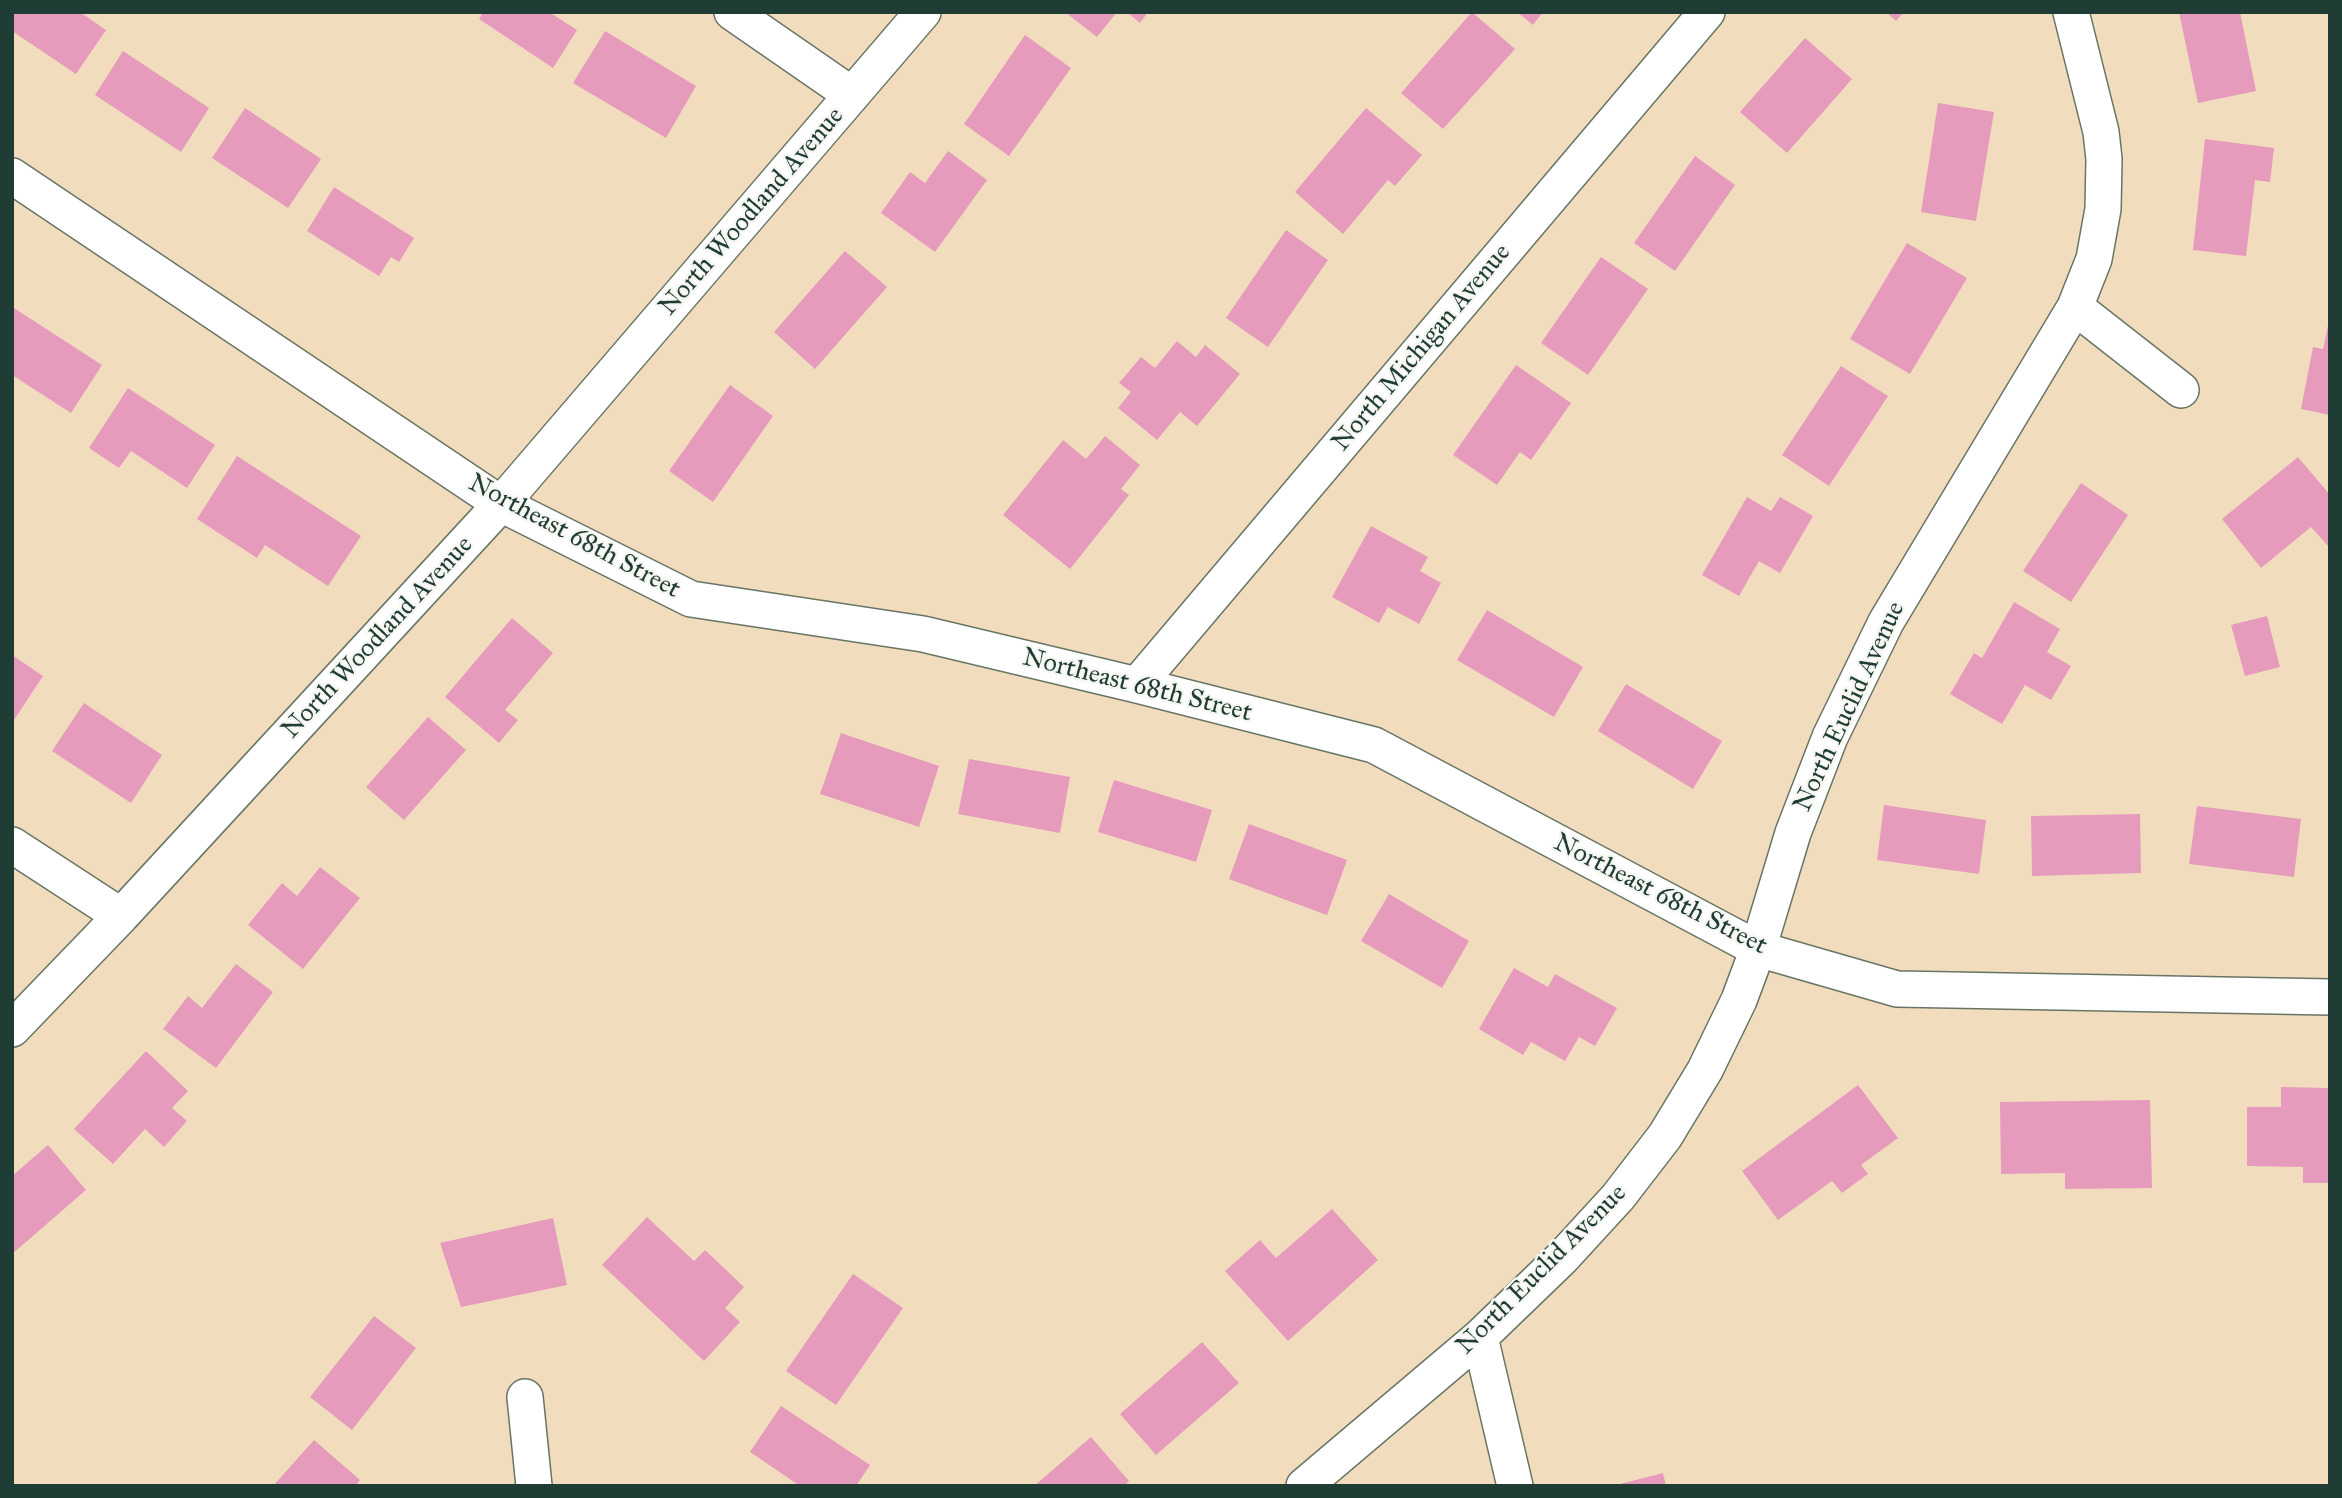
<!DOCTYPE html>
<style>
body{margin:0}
#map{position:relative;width:2342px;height:1498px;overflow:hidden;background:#f1ddbe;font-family:"IM FELL Great Primer",serif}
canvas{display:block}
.frame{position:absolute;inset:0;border:14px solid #1f3d34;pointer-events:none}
</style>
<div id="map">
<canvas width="2342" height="1498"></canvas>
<div class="frame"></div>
</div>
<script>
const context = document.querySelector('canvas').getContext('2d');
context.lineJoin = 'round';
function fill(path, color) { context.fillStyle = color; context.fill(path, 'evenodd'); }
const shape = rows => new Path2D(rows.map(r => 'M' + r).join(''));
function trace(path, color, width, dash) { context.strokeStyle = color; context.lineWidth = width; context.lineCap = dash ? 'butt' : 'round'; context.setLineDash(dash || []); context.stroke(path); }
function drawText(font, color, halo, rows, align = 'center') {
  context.font = font + ' "IM FELL Great Primer",serif'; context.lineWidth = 5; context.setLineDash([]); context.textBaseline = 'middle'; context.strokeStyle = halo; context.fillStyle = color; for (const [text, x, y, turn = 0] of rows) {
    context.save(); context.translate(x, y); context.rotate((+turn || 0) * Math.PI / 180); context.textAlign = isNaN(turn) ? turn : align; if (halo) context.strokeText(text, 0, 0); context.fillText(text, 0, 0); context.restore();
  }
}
const building = shape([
 [12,12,80,12,106,30,76,74,12,31],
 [483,12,549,12,577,30,553,68,479,19],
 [1065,12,1117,12,1097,37],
 [1127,12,1148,12,1140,23],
 [1472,12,1515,49,1443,129,1401,93],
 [1517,12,1543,12,1533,25],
 [1886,12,1904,12,1896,21],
 [2179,12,2240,12,2256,91,2198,103],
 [605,31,696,86,666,138,573,83],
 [1025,35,1071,68,1009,156,964,124],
 [1805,38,1852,79,1787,153,1740,112],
 [123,51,209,108,181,152,95,95],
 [1938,103,1994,112,1976,221,1921,212],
 [245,108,321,159,288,208,212,158],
 [1366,108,1422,155,1395,186,1388,180,1343,234,1295,192],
 [2205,139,2274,148,2270,182,2255,180,2246,256,2193,250],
 [948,151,987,180,935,252,881,213,910,172,925,183],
 [1695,156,1735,185,1675,271,1634,243],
 [334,187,414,238,399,262,391,257,379,276,307,231],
 [1286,230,1328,260,1268,347,1226,318],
 [1907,243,1967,278,1910,374,1850,339],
 [845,251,887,287,815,369,774,332],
 [1601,257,1648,289,1588,375,1541,343],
 [14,308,102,365,71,413,12,375],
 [2329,321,2330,321,2330,415,2301,409,2313,347,2323,349],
 [1177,341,1196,357,1205,345,1240,374,1197,426,1180,412,1157,440,1118,408,1131,392,1119,383,1141,357,1155,368],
 [1516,365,1571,403,1531,460,1520,452,1497,485,1453,455],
 [1841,366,1888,396,1829,486,1782,455],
 [730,385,773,416,713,502,669,471],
 [128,388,215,445,187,488,131,451,119,468,89,448],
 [1105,436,1140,465,1121,489,1129,495,1070,569,1003,515,1063,440,1086,459],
 [237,456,361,536,328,586,265,545,257,558,197,519],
 [2298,457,2330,495,2330,545,2328,546,2311,527,2261,568,2222,519],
 [2081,483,2128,515,2071,602,2023,571],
 [1747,497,1771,511,1780,497,1813,516,1780,573,1759,561,1739,596,1702,575],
 [1371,526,1428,557,1420,571,1441,583,1419,624,1388,607,1379,623,1332,597],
 [2014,602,2060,629,2047,652,2071,666,2051,700,2025,685,2002,724,1950,694,1974,653,1982,658],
 [1487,610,1583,667,1554,717,1457,660],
 [2267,616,2280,667,2245,676,2231,625],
 [512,618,553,653,505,710,518,720,499,743,445,697],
 [12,655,43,676,12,723],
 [1626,684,1722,741,1693,789,1598,731],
 [84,703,162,755,131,803,52,751],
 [428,717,466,750,404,820,366,787],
 [841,733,939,766,919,827,820,794],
 [969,759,1070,777,1060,833,958,814],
 [1114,780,1212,810,1196,862,1098,832],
 [1884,805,1986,820,1979,874,1877,860],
 [2197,806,2301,819,2294,877,2189,864],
 [2140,814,2141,873,2032,876,2031,816],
 [1249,824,1347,860,1327,915,1229,879],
 [320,867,360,898,303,969,248,925,282,883,297,896],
 [1389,894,1469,941,1442,988,1361,941],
 [236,964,273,992,216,1068,163,1029,188,996,202,1008],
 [1514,968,1548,987,1555,974,1617,1008,1595,1046,1579,1037,1565,1061,1531,1042,1523,1055,1479,1029],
 [146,1051,188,1091,172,1108,187,1121,164,1147,145,1129,113,1164,74,1129],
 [1858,1085,1898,1138,1861,1165,1868,1174,1842,1193,1832,1181,1778,1220,1742,1171],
 [2281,1087,2330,1088,2330,1183,2303,1183,2303,1167,2247,1166,2247,1107,2281,1107],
 [2150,1100,2152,1188,2065,1189,2065,1173,2001,1174,2000,1102],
 [48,1145,86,1190,12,1254,12,1176],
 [1332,1209,1378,1260,1288,1341,1225,1271,1260,1240,1276,1258],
 [647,1217,694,1261,705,1250,744,1287,725,1308,740,1322,704,1361,602,1265],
 [553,1218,567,1285,461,1307,440,1243],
 [853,1274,903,1308,836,1405,786,1371],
 [374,1316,416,1348,352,1430,310,1397],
 [1202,1342,1239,1383,1156,1455,1120,1414],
 [781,1406,870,1465,856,1486,800,1486,750,1452],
 [1091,1437,1129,1481,1124,1486,1034,1486],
 [314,1440,360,1480,355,1486,273,1486],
 [1663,1473,1666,1486,1616,1486,1616,1485]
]);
const minor = shape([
 [732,12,852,95],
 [12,176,501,504,691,599,923,634,1137,685,1374,745,1758,949,1897,989,2330,997],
 [2075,307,2181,390],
 [1137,685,1707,12],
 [12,845,121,916],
 [12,1029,121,916,501,504,923,12],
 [1480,1337,1515,1486],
 [525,1397,534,1486],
 [1304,1486,1480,1337,1562,1258,1618,1197,1665,1136,1705,1070,1739,1000,1758,949,1793,833,1830,737,1886,622,2075,307,2094,259,2103,209,2104,159,2101,132,2071,12]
]);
const streetNames = [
 ["North Woodland Avenue",752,212,-49],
 ["North Michigan Avenue",1422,348,-50],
 ["Northeast 68th Street",574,537,28],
 ["North Woodland Avenue",378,638,-47],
 ["Northeast 68th Street",1137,686,14],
 ["North Euclid Avenue",1850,707,-65],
 ["Northeast 68th Street",1660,895,27],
 ["North Euclid Avenue",1542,1270,-45]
];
fill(building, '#e69bbc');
trace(minor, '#687564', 38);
trace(minor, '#fff', 35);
drawText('26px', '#1f3d34', '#f6f6f2', streetNames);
</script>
